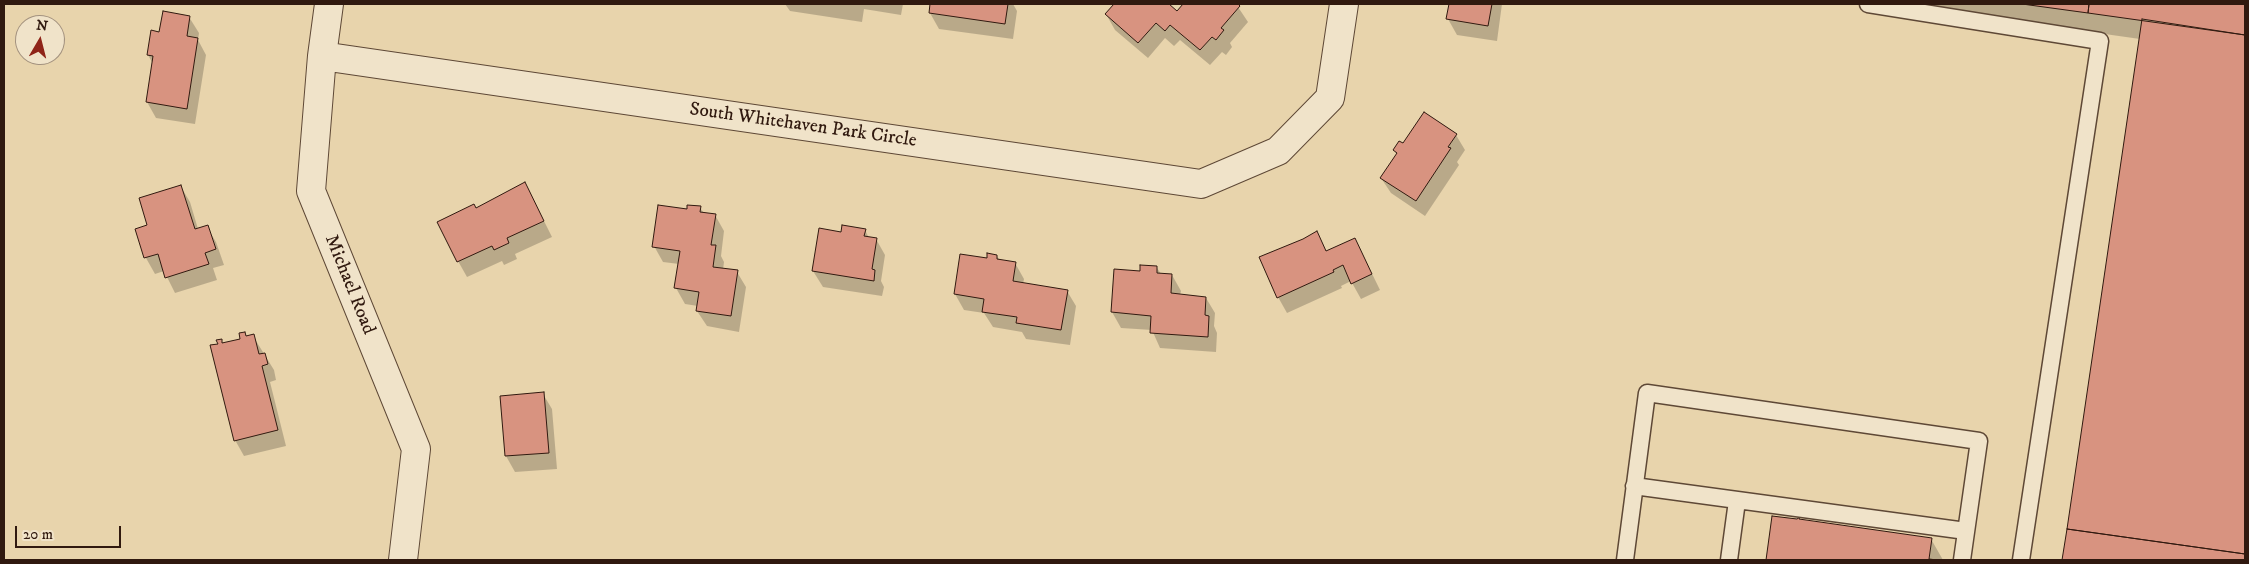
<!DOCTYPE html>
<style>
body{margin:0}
#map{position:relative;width:2249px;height:564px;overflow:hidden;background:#e8d4ac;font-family:"IM FELL DW Pica",serif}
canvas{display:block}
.frame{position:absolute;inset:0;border:5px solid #30190f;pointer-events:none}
.north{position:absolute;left:15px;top:15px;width:50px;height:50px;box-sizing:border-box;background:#f0e3c9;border:1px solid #a3927f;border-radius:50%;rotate:8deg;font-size:14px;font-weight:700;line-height:20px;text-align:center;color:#30190f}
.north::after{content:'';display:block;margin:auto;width:18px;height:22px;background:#8f2418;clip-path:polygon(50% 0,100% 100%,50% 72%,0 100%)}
.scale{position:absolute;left:15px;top:526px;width:106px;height:22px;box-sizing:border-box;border:2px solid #30190f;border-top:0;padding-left:6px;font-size:15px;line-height:18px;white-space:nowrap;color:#30190f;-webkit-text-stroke:4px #f0e3c9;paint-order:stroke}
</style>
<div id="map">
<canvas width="2249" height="564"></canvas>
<div class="frame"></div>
<div class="north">N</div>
<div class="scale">20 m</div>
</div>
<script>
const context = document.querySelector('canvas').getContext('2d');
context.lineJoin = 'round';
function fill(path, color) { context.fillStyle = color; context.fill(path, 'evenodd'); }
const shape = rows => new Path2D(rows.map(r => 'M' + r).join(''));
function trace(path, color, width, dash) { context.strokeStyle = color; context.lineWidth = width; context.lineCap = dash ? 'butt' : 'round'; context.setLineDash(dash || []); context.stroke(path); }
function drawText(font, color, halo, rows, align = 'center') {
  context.font = font + ' "IM FELL DW Pica",serif'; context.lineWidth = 4; context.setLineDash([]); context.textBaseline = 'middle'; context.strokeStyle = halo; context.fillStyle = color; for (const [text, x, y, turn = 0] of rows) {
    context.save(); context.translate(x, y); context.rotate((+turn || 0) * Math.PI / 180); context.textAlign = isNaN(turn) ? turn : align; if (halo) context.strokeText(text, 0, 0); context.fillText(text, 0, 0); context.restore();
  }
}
const shadow = shape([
 [785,4,903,4,901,15,864,9,862,22,790,11],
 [931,4,1013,4,1017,11,1013,39,939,29,930,13],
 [1116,4,1167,4,1177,13,1185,4,1236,4,1248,22,1230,43,1232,47,1226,55,1222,52,1210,65,1180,40,1174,46,1165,38,1148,58,1115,30,1106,14],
 [1450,4,1502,4,1497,41,1457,35,1448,19],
 [1893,4,2245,4,2245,560,2064,560,2140,39],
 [189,17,199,33,198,40,206,55,195,124,156,118,147,102,153,64,148,55,152,32,160,33],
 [1456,135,1465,150,1457,162,1459,165,1425,216,1391,193,1381,178,1397,155,1394,150,1403,145],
 [181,187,190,202,198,229,207,227,216,242,224,265,213,268,217,280,175,293,164,271,155,274,146,258,137,229,148,226],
 [533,199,552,237,515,254,517,259,504,265,502,261,467,277,458,261,476,209],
 [700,208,704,213,715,215,724,231,721,256,724,262,723,270,737,272,746,287,739,332,707,326,697,311,698,306,685,304,676,288,679,264,663,262,654,246,688,211],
 [865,230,869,238,876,239,885,255,881,281,884,287,882,296,823,287,813,271,842,234],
 [1317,233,1327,252,1355,239,1380,290,1361,299,1351,281,1341,286,1342,288,1287,313,1278,297],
 [997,256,1000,261,1015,263,1024,279,1023,284,1067,291,1076,306,1070,345,1026,339,1022,332,993,327,984,313,964,310,955,294,988,259],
 [1157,268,1161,274,1172,275,1181,291,1180,295,1206,298,1215,313,1214,326,1217,333,1216,352,1160,348,1152,330,1121,328,1112,312,1141,273],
 [253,336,274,370,276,380,270,382,286,446,244,456,235,440,219,344,221,340,223,344],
 [543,394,552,409,557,469,515,472,506,456,501,397],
 [1773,517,1931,539,1943,560,1767,560]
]);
const building = shape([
 [930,4,1008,4,1005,24,929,13,930,4],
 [1114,4,1169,4,1177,11,1183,4,1238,4,1240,6,1221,28,1224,30,1216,40,1212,37,1200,50,1170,25,1165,31,1156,23,1138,43,1105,14,1114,4],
 [1449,4,1492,4,1488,26,1446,19,1449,4],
 [2022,4,2089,4,2088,13,2022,4],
 [2089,4,2245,4,2245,35,2088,13,2089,4],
 [163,11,190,16,187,36,198,38,187,109,146,102,153,56,147,55,151,30,159,32,163,11],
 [2142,19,2245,35,2245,554,2067,529,2142,19],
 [1424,112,1457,134,1448,147,1451,148,1416,201,1380,178,1397,153,1393,150,1399,141,1403,143,1424,112],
 [525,182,544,221,507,238,509,243,494,250,492,246,457,262,437,222,474,204,476,208,525,182],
 [181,185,195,229,208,225,216,249,205,253,209,264,165,278,158,254,144,258,135,229,147,225,139,198,181,185],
 [658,205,687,209,687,205,701,206,700,212,716,214,711,245,716,245,713,267,738,270,731,316,696,311,699,292,674,288,680,251,652,247,658,205],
 [842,225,866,229,864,236,877,238,872,269,875,270,874,281,812,271,819,228,841,232,842,225],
 [1317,231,1326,251,1355,238,1372,274,1351,284,1343,265,1333,270,1334,272,1277,298,1259,257,1303,239,1317,231],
 [987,253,997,255,997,259,1016,262,1013,281,1068,290,1061,330,1016,323,1017,317,982,312,984,299,954,294,960,254,987,258,987,253],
 [1140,265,1157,266,1157,273,1172,274,1171,293,1206,297,1205,315,1209,316,1208,337,1150,333,1151,316,1111,312,1114,269,1140,271,1140,265],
 [245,332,246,336,254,334,259,354,265,353,268,364,262,366,278,430,234,441,210,345,218,344,216,340,222,339,222,343,240,339,239,333,245,332],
 [544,392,549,453,505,456,500,396,544,392],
 [1772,516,1797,519,1800,517,1799,519,1932,538,1929,559,1937,560,1766,560,1772,516],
 [2067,529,2245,554,2245,560,2062,560,2067,529]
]);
const lane = shape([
 [1868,4,2100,41,2021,560],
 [1634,486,1966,531],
 [1625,560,1647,393,1979,441,1962,560],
 [1729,560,1737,501]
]);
const street = shape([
 [329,4,322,56,311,191,416,449,403,560],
 [322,56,1201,184,1278,151,1330,98,1344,4]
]);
const streetNames = [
 ["South Whitehaven Park Circle",803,126,8],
 ["Michael Road",349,285,68]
];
fill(shadow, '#0003');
fill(building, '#d89380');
trace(building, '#30190f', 1);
trace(lane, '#5e4836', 19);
trace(street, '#5e4836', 30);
trace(lane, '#f0e3c9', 16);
trace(street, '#f0e3c9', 28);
drawText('19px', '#30190f', '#f0e3c9', streetNames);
</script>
